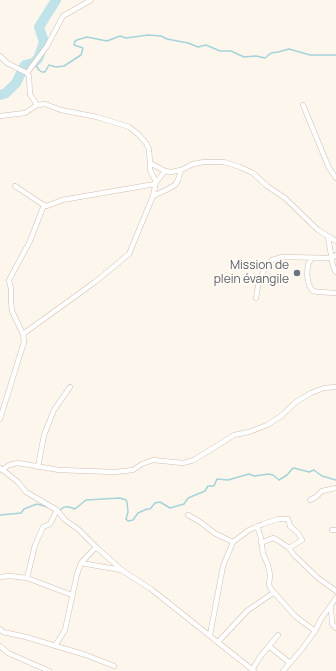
<!DOCTYPE html>
<meta charset="utf-8">
<style>
body{margin:0}
canvas{display:block;background:#fdf6ec}
</style>
<canvas width="336" height="671"></canvas>
<script>
const context = document.querySelector('canvas').getContext('2d');
context.lineJoin = 'round';
const shape = rows => new Path2D(rows.map(r => 'M' + r).join(''));
function trace(path, color, width, dash) { context.strokeStyle = color; context.lineWidth = width; context.lineCap = dash ? 'butt' : 'round'; context.setLineDash(dash || []); context.stroke(path); }
function drawText(font, color, halo, rows, align = 'center') {
  context.font = font + ' Manrope,sans-serif'; context.lineWidth = 4; context.setLineDash([]); context.textBaseline = 'middle'; context.strokeStyle = halo; context.fillStyle = color; for (const [text, x, y, turn = 0] of rows) {
    context.save(); context.translate(x, y); context.rotate((+turn || 0) * Math.PI / 180); context.textAlign = isNaN(turn) ? turn : align; if (halo) context.strokeText(text, 0, 0); context.fillText(text, 0, 0); context.restore();
  }
}
const stream = shape([
 [35,64,39,70,42,72,45,72,49,65,56,67,64,66,81,55,83,48,74,45,75,41,77,40,87,37,107,41,120,36,126,38,148,35,161,36,167,39,188,43,198,47,206,45,220,51,231,51,244,57,256,56,265,58,271,53,278,52,289,49,310,55,336,55],
 [60,510,64,507,69,507,75,509,86,500,120,498,126,500,127,502,128,512,126,519,128,521,133,520,138,513,147,509,150,509,155,503,160,502,170,508,184,504,188,498,205,491,208,486,214,486,217,479,228,480,249,474,254,476,269,474,273,475,279,480,287,475,292,469,294,468,309,472,314,470,322,476,336,480],
 [0,515,21,513,24,509,37,504,48,507]
]);
const river = shape([
 [0,95,6,93,16,83,25,65,33,63,38,59,44,42,39,27,56,0]
]);
const street = shape([
 [0,56,7,63,27,73,29,76,30,94,37,105],
 [27,73,47,46,63,16,91,0],
 [303,105,329,168,336,178],
 [0,116,25,113,37,105,45,104,61,110,97,117,129,127,138,134,146,143,149,149,150,163,165,171,171,172,181,170,193,164,204,162,224,162,240,167,253,173,267,186,285,198,318,230,336,241],
 [150,163,150,170,156,182],
 [15,186,42,204,47,206,62,200,155,184],
 [153,196,166,190,175,185,178,180,181,170],
 [328,237,333,266,336,272],
 [312,258,308,264,307,275,309,285,313,291,319,292,336,293],
 [256,298,259,281,266,266,272,260,282,257,332,258,336,255],
 [23,334,95,282,129,254,153,196,156,182,165,171],
 [0,419,24,342,23,334,12,311,11,302,11,289,9,280,30,241,44,205],
 [38,467,44,435,54,410,70,387],
 [0,468,18,482,26,492,57,510,65,520,78,529,96,547,123,571,151,589,254,671],
 [2,470,9,465,18,463,59,470,115,472,133,470,142,464,153,460,183,463,194,460,234,435,249,432,267,425,281,416,296,402,311,393,324,388,336,387],
 [310,500,316,497,322,491,336,488],
 [188,515,200,522,216,534,233,542],
 [257,526,261,538,263,554,268,565,270,575,269,585,271,589,295,616,315,631,321,619,336,598],
 [332,530,336,530],
 [261,543,273,538,279,541,289,548,294,555,318,578,336,591],
 [81,563,121,570],
 [0,577,10,576,27,578,72,595],
 [27,578,35,545,43,527,50,524,57,510],
 [331,606,332,624,336,628],
 [0,629,3,632,26,637,86,655,114,666],
 [210,635,223,566,233,542,249,530,263,524,279,519,288,519,290,526,298,533,302,540,289,548],
 [218,642,247,611,273,593],
 [0,646,8,653,49,671],
 [55,646,65,630,77,574,81,563,96,547],
 [270,647,290,663],
 [252,670,260,657,278,635],
 [283,671,302,649,315,631]
]);
const markers = [
 [297,273,4,"#6b7280"]
];
const worshipNames = [
 ["Mission de",289,266],
 ["plein évangile",289,280]
];
trace(stream, '#a5d3da', 1.5);
trace(river, '#bfe3e8', 10);
trace(street, '#d1beb0', 5.5);
trace(street, '#fff', 4.5);
for (const [x, y, r, color] of markers) { const dot = new Path2D(); dot.arc(x, y, r, 0, 2 * Math.PI); context.fillStyle = color; context.fill(dot); trace(dot, '#fffaf3', 1.5); }
drawText('12px', '#5b616d', '#fffaf3', worshipNames, 'right');
</script>
